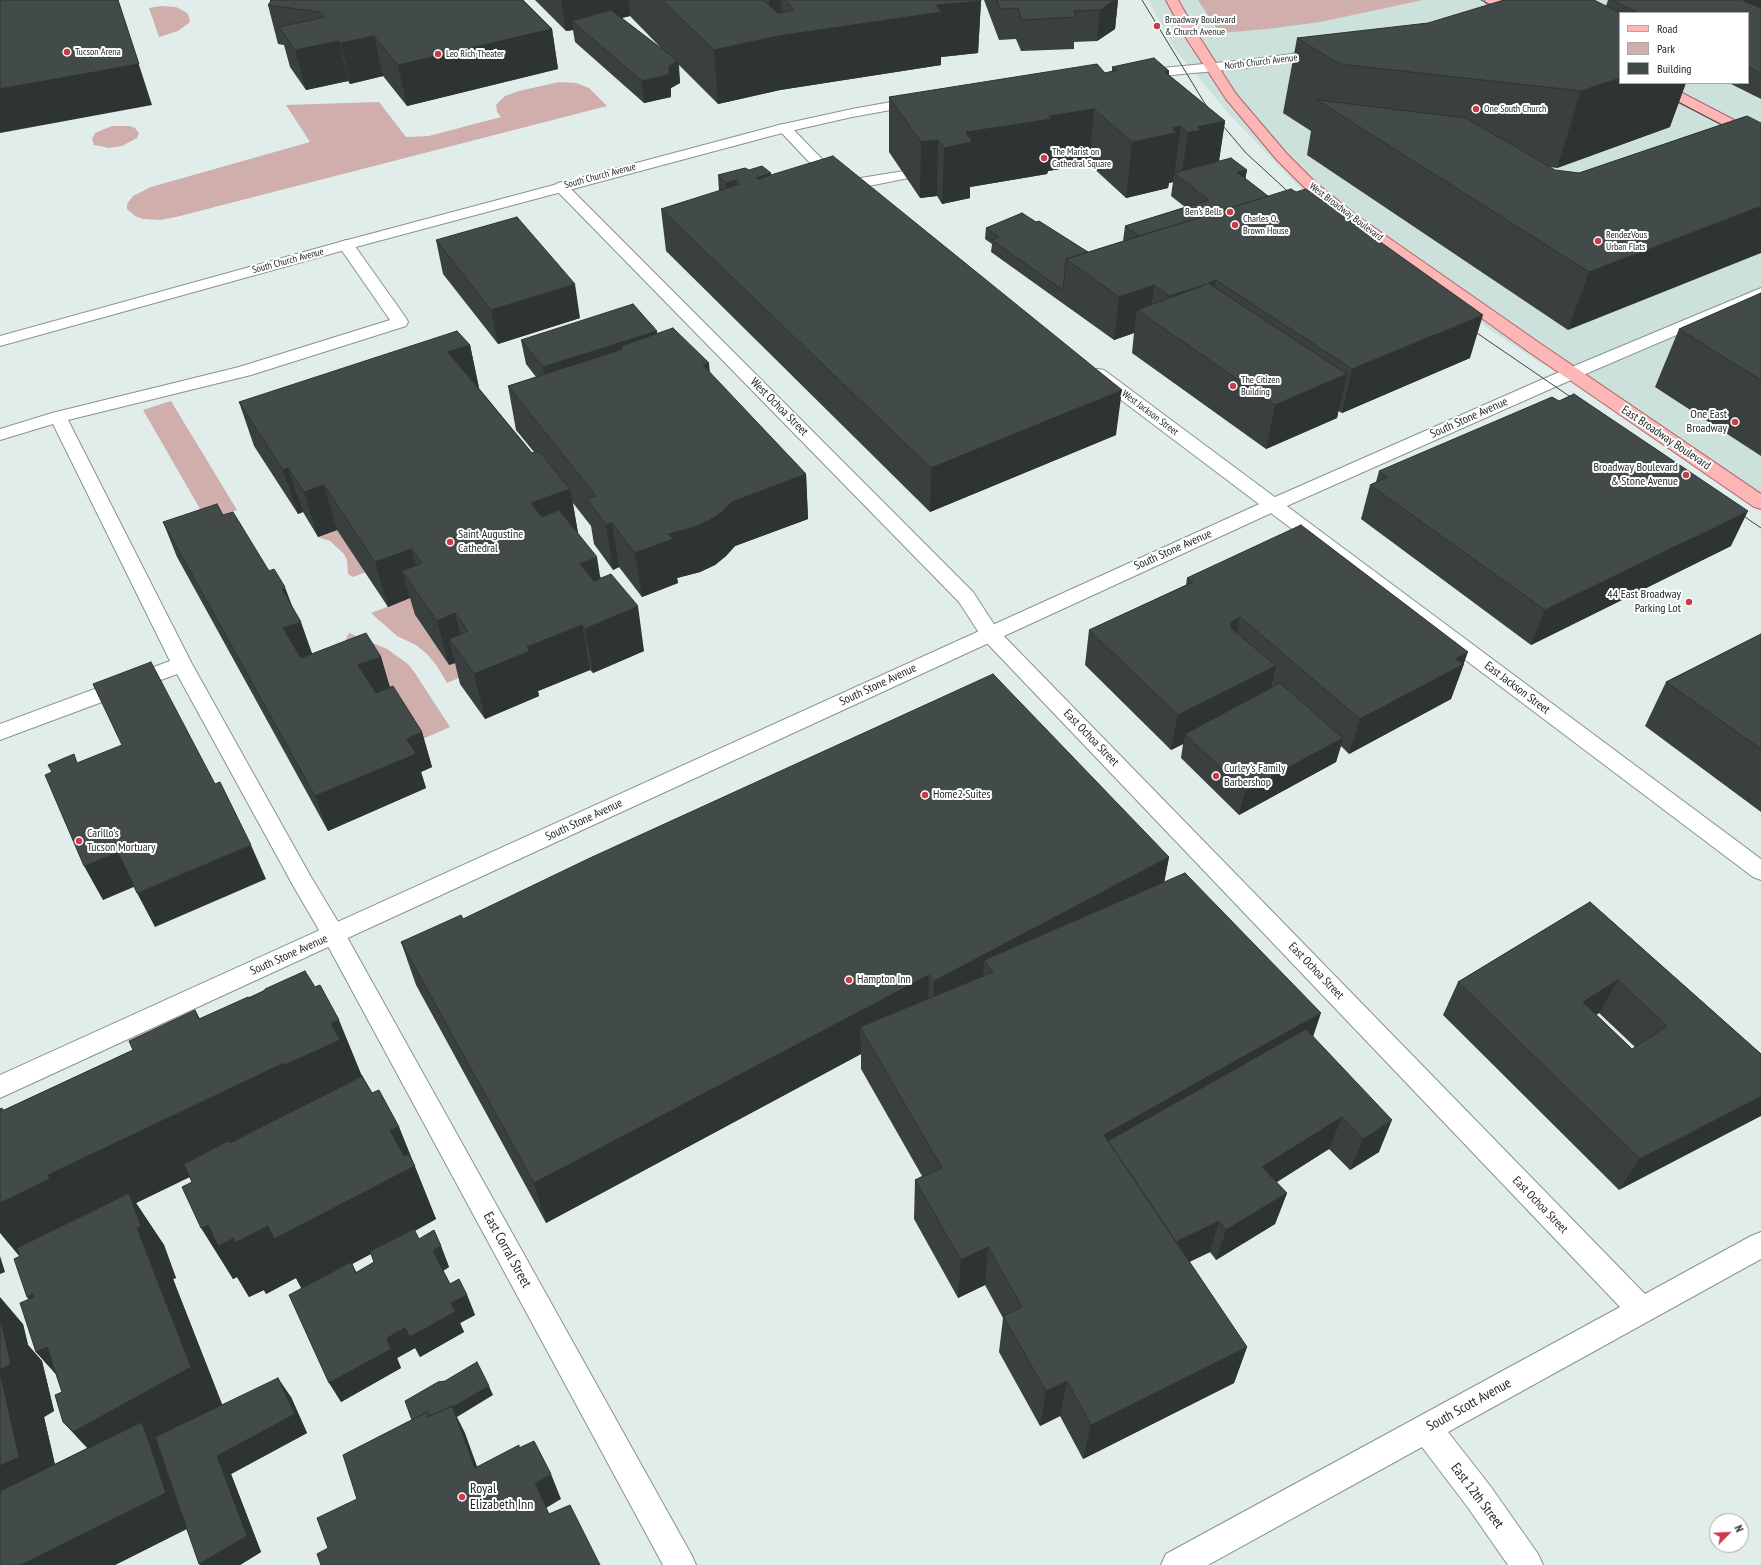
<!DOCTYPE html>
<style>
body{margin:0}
#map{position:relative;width:1761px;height:1565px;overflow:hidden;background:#e1edea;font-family:"PT Sans Narrow",sans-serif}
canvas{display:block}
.legend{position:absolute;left:1619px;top:12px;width:130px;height:72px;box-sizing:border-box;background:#fff;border:1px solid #a7a9a9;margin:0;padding:5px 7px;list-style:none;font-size:12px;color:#232827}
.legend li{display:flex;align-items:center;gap:8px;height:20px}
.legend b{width:20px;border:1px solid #a7a9a9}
.north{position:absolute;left:1709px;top:1513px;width:40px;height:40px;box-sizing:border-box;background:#fff;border:1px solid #a7a9a9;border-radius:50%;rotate:66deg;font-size:11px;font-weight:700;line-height:16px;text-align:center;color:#232827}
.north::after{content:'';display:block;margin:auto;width:14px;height:18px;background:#cc3c48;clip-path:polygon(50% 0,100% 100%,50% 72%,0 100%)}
</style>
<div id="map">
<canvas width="1761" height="1565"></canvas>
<ul class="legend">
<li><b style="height:5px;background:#fcb6b6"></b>Road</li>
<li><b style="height:11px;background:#cfaeac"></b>Park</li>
<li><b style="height:11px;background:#424b49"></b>Building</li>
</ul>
<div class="north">N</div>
</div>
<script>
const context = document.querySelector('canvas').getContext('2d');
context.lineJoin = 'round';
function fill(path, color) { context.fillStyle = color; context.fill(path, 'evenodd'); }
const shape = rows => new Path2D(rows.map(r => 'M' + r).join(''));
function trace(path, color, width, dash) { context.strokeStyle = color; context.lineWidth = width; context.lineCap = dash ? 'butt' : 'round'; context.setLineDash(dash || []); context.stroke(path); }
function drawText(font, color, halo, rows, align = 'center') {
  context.font = font + ' "PT Sans Narrow",sans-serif'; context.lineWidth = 4; context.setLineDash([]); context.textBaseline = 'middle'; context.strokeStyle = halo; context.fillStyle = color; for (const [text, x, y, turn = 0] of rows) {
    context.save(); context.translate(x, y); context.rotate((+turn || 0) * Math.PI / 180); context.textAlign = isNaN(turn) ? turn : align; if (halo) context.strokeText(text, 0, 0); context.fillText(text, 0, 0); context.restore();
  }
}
const built = shape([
 [1148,0,1761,0,1761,505,1571,373,1540,363,1375,252,1337,222,1300,188,1229,114,1174,48],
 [1620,13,1748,13,1748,83,1620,83]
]);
const green = shape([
 [1198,0,1423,0,1320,22,1267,29,1220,33],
 [161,6,176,7,184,11,188,14,190,22,178,31,159,37,149,8],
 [559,82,576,83,589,88,607,106,176,217,160,220,143,219,135,216,127,209,127,204,133,196,151,187,310,142,286,105,379,102,406,137,429,136,501,117,497,112,496,105,505,96,519,91],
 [112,126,130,126,135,128,139,133,137,138,122,146,109,148,94,145,92,139,95,133],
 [171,401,237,510,207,521,143,410],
 [337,530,366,572,353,577,348,574,347,560,344,554,330,541,318,537],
 [423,593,415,616,449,665,466,658,475,671,447,683,437,666,427,654,416,645,397,636,371,613],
 [349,633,387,649,408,664,415,673,450,727,416,742,345,641]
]);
const lane = shape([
 [904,171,909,172,911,175,909,178,848,190,843,188,840,185,843,182,848,180,904,171],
 [346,240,352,242,406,318,408,322,406,326,251,375,68,420,192,664,311,877,346,935,342,942,334,945,326,942,295,889,177,674,0,740,0,724,170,661,53,424,0,440,0,429,52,413,239,367,390,320,338,245,340,242,346,240]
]);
const street = shape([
 [784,124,789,125,821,158,845,177,847,180,845,183,840,184,835,183,811,164,777,128,779,125,784,124],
 [561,182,566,184,973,592,997,629,1645,1294,1751,1236,1761,1232,1761,1259,1448,1432,1491,1487,1538,1554,1543,1565,1508,1565,1469,1509,1422,1447,1208,1565,1161,1565,1166,1554,1620,1307,983,639,959,602,556,190,553,187,556,184,561,182],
 [1098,369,1104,370,1761,859,1761,880,1753,877,1092,378,1089,374,1092,370,1098,369],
 [334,925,342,928,691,1554,696,1565,663,1565,322,935,326,928,334,925]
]);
const secondary = shape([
 [1322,50,1327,51,1329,54,1327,57,1247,68,1140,78,1135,77,1133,74,1135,71,1140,70,1247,60,1322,50],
 [919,97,924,98,926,101,924,104,852,117,786,132,352,248,0,346,0,336,340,242,779,125,852,109,919,97],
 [1761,288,1761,299,1555,387,1280,509,0,1098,0,1075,1266,501,1543,379,1761,288]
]);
const primary = shape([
 [1166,0,1178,0,1200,38,1236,94,1287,154,1316,183,1356,215,1541,344,1761,494,1761,509,1754,507,1529,352,1346,221,1306,189,1277,160,1226,99,1186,38,1166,0],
 [1485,0,1501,0,1528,13,1530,16,1528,19,1518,19,1486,3,1485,0],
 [1645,83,1663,83,1761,134,1761,144,1647,86,1645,83]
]);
const tram = shape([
 [1142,0,1207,107,1246,153,1295,198],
 [1481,0,1499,9],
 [1669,97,1731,130],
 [1468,327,1578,402],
 [1735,510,1761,528]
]);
const wall = shape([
 [270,0,523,0,552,29,558,69,407,106,383,76,350,84,348,81,306,90,290,67,284,45,278,44,268,5,270,2],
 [535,0,981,0,978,53,941,57,941,65,780,90,718,104,679,65,680,83,671,88,671,97,644,103,575,42,573,30,566,31],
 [630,16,664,51,622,18],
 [984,0,1118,0,1115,29,1097,41,1074,42,1074,49,1021,51,1016,39,999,40],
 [1608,0,1761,0,1761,99,1729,83,1748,83,1748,13,1620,13,1670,127,1557,168,1549,167,1555,170,1579,173,1747,116,1568,330,1307,155,1311,131,1283,113,1297,38,1606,6],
 [1112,67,1169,71,1169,75,1225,121,1219,162,1247,170,1245,179,1470,358,1342,413,1338,411,1337,418,1266,449,1132,353,1134,333,1114,340,991,252,992,244,985,239,986,228,1036,222,1088,252,1123,241,1125,226,1185,207,1171,196,1173,182,1169,183,1168,188,1126,198,1089,164,1048,171,1047,174,970,187,970,198,942,204,937,196,920,198,889,152,889,97,1105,73,1112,71],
 [749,170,771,175,1116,435,930,512,666,251,661,209,719,191,718,175],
 [436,240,580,318,498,344,443,274],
 [1761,293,1761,456,1655,387,1679,329],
 [657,331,657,334,709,363,709,372,806,474,808,519,735,546,726,556,715,565,700,572,677,578,678,583,642,597,619,567,613,570,594,544,591,526,573,503,578,533,601,578,644,651,593,673,590,670,538,691,539,696,485,719,460,684,455,663,449,665,415,615,410,598,388,607,337,530,318,537,303,512,298,514,254,446,239,402,470,345,479,388,532,453,534,452,516,430,508,386,536,377,526,364,521,340],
 [1379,471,1731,546,1531,645,1361,519,1370,485,1376,482],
 [223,515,269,571,292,607,312,654,381,657,390,687,422,732,432,767,421,772,426,788,328,831,177,557,163,522],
 [1187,578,1463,664,1464,664,1451,699,1349,754,1341,746,1336,762,1239,815,1181,758,1183,744,1171,750,1085,665,1089,630,1186,585],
 [1761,634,1761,812,1645,726,1666,682],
 [1169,857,1164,882,1313,1036,1379,1152,1350,1170,1329,1149,1276,1182,1287,1193,1275,1224,1216,1260,1210,1252,1189,1262,1247,1347,1234,1383,1083,1459,1060,1416,1040,1426,999,1352,1003,1318,985,1285,958,1298,914,1219,915,1180,922,1176,861,1069,861,1054,546,1223,416,985,401,942,463,919],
 [1590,902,1761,1054,1619,1190,1443,1015,1458,982],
 [1599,1013,1635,1047,1632,1049,1596,1015],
 [265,990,362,1076,372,1093,399,1127,436,1219,415,1231,419,1239,441,1246,449,1267,443,1271,450,1284,467,1295,475,1315,460,1323,464,1332,420,1357,415,1348,397,1358,401,1368,341,1402,301,1288,296,1278,266,1294,264,1290,249,1297,237,1277,233,1279,190,1177,136,1203,164,1245,176,1278,173,1279,222,1405,291,1397,307,1433,231,1474,261,1552,240,1565,200,1565,187,1529,115,1565,0,1565,23,1324,28,1345,42,1361,54,1411,44,1417,55,1464,87,1448,63,1422,62,1392,56,1374,36,1352,29,1299,27,1297,20,1257,2,1108,4,1110,133,1050,195,1010,200,1019],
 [371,1254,374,1262,356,1272,352,1264]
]);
const shadedWall = shape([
 [118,0,152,105,0,133,0,89],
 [561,0,629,0,630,16,580,28,572,21,573,30,566,31],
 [769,0,781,0,782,21,770,24],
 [1115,0,1118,0,1115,29,1097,41,1100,10],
 [1745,0,1761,0,1761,9,1743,1],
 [981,1,978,53,941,57,941,65,780,90,718,104,714,50,778,36,936,5],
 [552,29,558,69,407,106,398,65],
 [374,36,383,76,350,84,341,43],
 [339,41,348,81,306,90,295,50],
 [678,61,680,83,671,88,671,97,644,103,642,81],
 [1169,71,1162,125,1165,72],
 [1620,78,1620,83,1686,83,1670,127,1557,168,1581,91],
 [1094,109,1089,164,1048,171,1047,174,970,187,970,198,942,204,944,148,966,132,1049,116],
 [1225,121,1216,177,1181,179,1188,133,1197,127],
 [1181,126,1173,182,1169,183,1168,188,1126,198,1132,142,1173,128],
 [938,140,937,196,920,198,921,142],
 [1247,170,1243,192,1237,172],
 [771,173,773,215,756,178],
 [736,180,738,223,729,226,726,183],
 [1761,206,1761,253,1568,330,1589,272],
 [1216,280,1209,324,1208,283],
 [575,284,580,318,498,344,491,310],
 [1207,284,1164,329,1169,296],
 [1154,285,1150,319,1137,310,1134,333,1114,340,1119,297],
 [1483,315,1470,358,1342,413,1352,369],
 [657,331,660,354,623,349,621,346,624,366,547,391,543,367],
 [470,345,479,388,448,352],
 [709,363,713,407,703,365],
 [1347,374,1337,418,1266,449,1275,405],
 [1122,390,1116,435,930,512,931,468],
 [288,468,303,512,298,514,283,470],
 [806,474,808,519,735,546,726,556,715,565,700,572,677,578,678,583,642,597,635,553,668,534,732,502],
 [324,485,337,530,318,537,304,492],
 [570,489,578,533,540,548,531,503],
 [1748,511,1731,546,1531,645,1545,610],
 [612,523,619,567,613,570,606,525],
 [411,549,423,593,402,571,410,598,388,607,375,562],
 [597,557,604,602,580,564],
 [285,587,298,622,282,589],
 [638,606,644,651,593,673,585,629],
 [455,613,466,658,449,639,455,663,449,665,437,621],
 [1240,617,1233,652,1231,622],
 [301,622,313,656,296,663,283,628],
 [582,625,590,670,538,691,539,696,485,719,474,674,527,647],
 [1468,652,1451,699,1349,754,1360,719,1455,659],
 [381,657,391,692,369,700,358,665],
 [1276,666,1268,701,1185,734,1183,744,1171,750,1178,715],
 [422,732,432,767,421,772,426,788,328,831,315,796,407,739],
 [1343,738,1336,762,1239,815,1245,791],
 [251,845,266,879,155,927,137,893],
 [118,852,136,886,103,900,84,866],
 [1169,857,1161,900,993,972,984,960,982,997,932,1024,934,981],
 [929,975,928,1018,860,1027,861,1054,546,1223,534,1183],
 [1618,980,1599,1013,1565,1035,1583,1002],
 [1321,1013,1307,1055,1102,1144,1104,1135],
 [339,1020,362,1076,310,1118,136,1203,164,1245,176,1278,173,1279,226,1414,194,1525,115,1565,21,1565,115,1477,73,1432,25,1263,0,1233,0,1203,48,1175,331,1023],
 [1761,1096,1761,1116,1619,1190,1640,1159],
 [1342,1117,1329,1149,1252,1198,1262,1167],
 [1392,1120,1379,1152,1350,1170,1363,1139],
 [399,1127,436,1219,352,1264,361,1282,303,1290,296,1278,266,1294,264,1290,249,1297,237,1277,233,1279,201,1228],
 [1287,1193,1275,1224,1216,1260,1226,1230],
 [1219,1221,1210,1252,1162,1275,1170,1245],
 [441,1246,449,1267,442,1271,433,1251],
 [988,1247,985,1285,958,1298,961,1260],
 [0,1256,5,1272,0,1274],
 [32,1294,69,1346,27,1297],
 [467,1295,475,1315,460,1323,464,1332,420,1357,410,1337,451,1303],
 [0,1297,23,1324,28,1345,42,1361,54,1411,44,1417,63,1501,0,1532],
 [405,1328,415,1348,397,1358,401,1368,341,1402,329,1383,387,1338],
 [47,1347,78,1399,36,1352],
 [1247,1347,1234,1383,1083,1459,1091,1425],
 [278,1378,291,1397,307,1433,231,1474,261,1552,240,1565,200,1565,199,1564,217,1456],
 [1067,1381,1060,1416,1040,1426,1046,1391],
 [489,1386,493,1395,457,1417,465,1433,487,1494,428,1417,427,1412],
 [551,1474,561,1499,546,1508,535,1483]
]);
const building = shape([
 [0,0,118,0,139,64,0,89,0,0],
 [272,0,523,0,552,29,398,65,374,36,341,43,339,41,295,50,279,27,325,17,320,12,268,5,272,0],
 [662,0,763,0,778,13,795,10,785,0,981,0,981,1,936,5,942,12,778,36,714,50,662,0],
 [997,0,1115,0,1100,10,1074,11,1076,17,1022,20,1018,8,1000,9,997,0],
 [1504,0,1594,0,1620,13,1620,78,1581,91,1340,64,1297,38,1428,23,1504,0],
 [1612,0,1745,0,1743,1,1761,8,1761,73,1748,67,1748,13,1639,13,1612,0],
 [611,10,678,61,669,66,669,75,642,81,572,21,611,10],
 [1154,58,1169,71,1165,72,1225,121,1197,127,1201,130,1188,133,1181,126,1173,128,1176,133,1132,142,1094,109,1049,116,1052,119,966,132,972,142,944,148,938,140,921,142,889,97,1097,64,1105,73,1117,70,1112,67,1154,58],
 [1317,100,1466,118,1555,170,1579,173,1747,116,1761,123,1761,206,1589,272,1317,100],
 [833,156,1122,390,931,468,661,209,740,184,736,180,726,183,718,175,745,168,749,170,762,166,771,173,756,178,760,180,761,178,833,156],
 [1231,158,1247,170,1237,172,1268,196,1139,236,1125,226,1209,200,1174,173,1231,158],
 [1291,189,1296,192,1306,189,1483,315,1352,369,1216,280,1208,283,1347,374,1275,405,1137,310,1207,284,1169,296,1154,285,1119,297,1066,259,1291,189],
 [1022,213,1036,222,1039,221,1088,252,1066,259,1063,290,992,240,999,237,986,228,1022,213],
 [517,217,575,284,491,310,436,240,517,217],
 [1761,293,1761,380,1679,329,1761,293],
 [633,304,657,331,543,367,521,340,633,304],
 [673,328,709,363,703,365,806,474,732,502,722,512,710,520,695,527,668,534,673,539,635,553,612,523,606,525,587,499,596,496,508,386,623,349,621,346,673,328],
 [457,331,470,345,448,352,532,453,539,451,570,489,531,503,542,517,559,510,597,557,580,564,594,581,611,574,638,606,585,629,582,625,527,647,530,651,474,674,449,639,468,631,455,613,437,621,402,571,422,563,411,549,375,562,324,485,304,492,288,468,283,470,239,402,457,331],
 [1574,394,1748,511,1545,610,1370,485,1387,477,1379,471,1552,397,1559,401,1574,394],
 [217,504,223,515,233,512,269,571,274,569,285,587,282,589,301,622,283,628,301,658,366,633,381,657,358,665,376,693,393,686,422,732,407,739,416,754,315,796,163,522,217,504],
 [1301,525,1468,652,1455,659,1464,664,1360,719,1240,617,1231,622,1231,628,1276,666,1178,715,1089,630,1193,582,1187,578,1301,525],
 [1761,634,1761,749,1666,682,1761,634],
 [151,662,215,784,220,782,251,845,137,893,118,852,84,866,45,775,52,772,48,765,74,754,77,763,122,745,93,684,151,662],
 [993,674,1169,857,934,981,929,975,534,1183,401,942,461,915,463,919,590,858,993,674],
 [1280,683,1343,738,1245,791,1185,734,1280,683],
 [1185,873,1321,1013,1104,1135,1247,1347,1091,1425,1067,1381,1046,1391,1003,1316,1022,1307,988,1247,961,1260,915,1180,942,1168,860,1027,993,972,984,960,1185,873],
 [1590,902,1761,1054,1761,1096,1640,1159,1458,982,1590,902],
 [1618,980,1667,1026,1632,1049,1583,1002,1618,980],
 [305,971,315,987,320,985,339,1020,331,1023,340,1040,285,1065,284,1063,48,1175,50,1179,0,1203,0,1109,2,1108,2,1111,133,1050,129,1041,195,1010,199,1019,248,997,250,998,265,990,265,989,305,971],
 [1306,1029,1392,1120,1363,1139,1342,1117,1262,1167,1287,1193,1226,1230,1219,1221,1176,1242,1108,1141,1306,1029],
 [362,1076,372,1093,379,1090,399,1127,390,1130,404,1156,408,1154,415,1166,274,1239,268,1226,235,1243,234,1238,218,1246,208,1225,201,1228,182,1187,192,1182,184,1164,228,1141,230,1143,362,1076],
 [129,1193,141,1226,137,1228,191,1367,73,1432,63,1422,55,1395,62,1392,47,1347,36,1352,20,1303,34,1297,32,1294,27,1297,14,1259,20,1256,17,1248,129,1193],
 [414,1229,419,1239,434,1230,441,1246,433,1251,450,1284,459,1279,467,1295,451,1303,455,1312,410,1337,405,1328,387,1338,391,1349,329,1383,289,1295,351,1262,356,1273,374,1262,370,1251,414,1229],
 [0,1317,11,1364,0,1370,0,1317],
 [477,1362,489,1386,453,1407,452,1406,429,1416,427,1412,412,1420,405,1401,438,1382,445,1381,477,1362],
 [0,1372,19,1457,0,1466,0,1372],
 [278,1378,295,1414,217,1456,247,1536,199,1564,155,1437,278,1378],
 [452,1406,475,1468,519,1445,519,1448,534,1441,551,1474,535,1483,549,1514,570,1505,600,1565,321,1565,317,1554,328,1548,317,1518,357,1499,343,1455,427,1412,428,1417,452,1406],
 [142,1422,166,1493,21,1565,0,1565,0,1491,142,1422]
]);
const markers = [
 [1157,26,4,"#cc3c48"],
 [67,52,4,"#cc3c48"],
 [438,54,4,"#cc3c48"],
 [1476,109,4,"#cc3c48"],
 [1044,158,4,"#cc3c48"],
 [1230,212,4,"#cc3c48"],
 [1235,225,4,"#cc3c48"],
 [1598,241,4,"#cc3c48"],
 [1233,386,4,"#cc3c48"],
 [1735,422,4,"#cc3c48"],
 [1686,475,4,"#cc3c48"],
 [450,542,4,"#cc3c48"],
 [1689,602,4,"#cc3c48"],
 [1216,776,4,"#cc3c48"],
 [925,795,4,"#cc3c48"],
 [79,841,4,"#cc3c48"],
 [849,980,4,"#cc3c48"],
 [462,1497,4,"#cc3c48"]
];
const farPoinames = [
 ["Broadway Boulevard",1165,20],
 ["& Church Avenue",1165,32],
 ["Tucson Arena",75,52],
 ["Leo Rich Theater",446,54],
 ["One South Church",1484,109],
 ["The Marist on",1052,152],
 ["Cathedral Square",1052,164],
 ["Ben's Bells",1222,212,"right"],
 ["Charles O.",1243,219],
 ["Brown House",1243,231],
 ["RendezVous",1606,235],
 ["Urban Flats",1606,247],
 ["The Citizen",1241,380],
 ["Building",1241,392]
];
const farStreetnames = [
 ["North Church Avenue",1261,62,-7],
 ["South Church Avenue",600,176,-15],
 ["West Broadway Boulevard",1346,212,37],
 ["South Church Avenue",288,261,-15],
 ["West Jackson Street",1150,413,37]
];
const streetNames = [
 ["West Ochoa Street",779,407,45],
 ["South Stone Avenue",1469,418,-24],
 ["East Broadway Boulevard",1666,438,34],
 ["South Stone Avenue",1173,550,-24],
 ["South Stone Avenue",878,685,-25],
 ["East Jackson Street",1517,688,37],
 ["East Ochoa Street",1091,738,46],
 ["South Stone Avenue",584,820,-25],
 ["South Stone Avenue",289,955,-24],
 ["East Ochoa Street",1316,971,46],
 ["East Ochoa Street",1540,1205,46]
];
const poiNames = [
 ["One East",1727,415,"right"],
 ["Broadway",1727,429,"right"],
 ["Broadway Boulevard",1678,468,"right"],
 ["& Stone Avenue",1678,482,"right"],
 ["Saint Augustine",458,535],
 ["Cathedral",458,549],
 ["44 East Broadway",1681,595,"right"],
 ["Parking Lot",1681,609,"right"],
 ["Curley's Family",1224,769],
 ["Barbershop",1224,783],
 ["Home2 Suites",933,795],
 ["Carillo's",87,834],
 ["Tucson Mortuary",87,848],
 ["Hampton Inn",857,980]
];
const nearStreetnames = [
 ["East Corral Street",507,1250,61],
 ["South Scott Avenue",1469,1405,-29],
 ["East 12th Street",1477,1496,53]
];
const nearPoinames = [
 ["Royal",470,1489],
 ["Elizabeth Inn",470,1505]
];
fill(built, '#cce0dc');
fill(green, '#cfaeac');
trace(lane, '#899391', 2);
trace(street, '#899391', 2);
trace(secondary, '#899391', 2);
trace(primary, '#af6465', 2);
fill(lane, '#fff');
fill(street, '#fff');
fill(secondary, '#fff');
fill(primary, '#fcb6b6');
trace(tram, '#3d4342', 1);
fill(wall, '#39403f');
fill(shadedWall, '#2e3433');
fill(building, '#424b49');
trace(building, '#2e3433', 1);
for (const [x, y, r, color] of markers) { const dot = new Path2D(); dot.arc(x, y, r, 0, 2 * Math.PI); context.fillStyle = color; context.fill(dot); trace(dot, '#fff', 1.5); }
drawText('10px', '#232827', '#fff', farPoinames, 'left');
drawText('10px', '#232827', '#fff', farStreetnames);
drawText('12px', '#232827', '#fff', streetNames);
drawText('12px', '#232827', '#fff', poiNames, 'left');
drawText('14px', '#232827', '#fff', nearStreetnames);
drawText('14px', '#232827', '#fff', nearPoinames, 'left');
</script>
